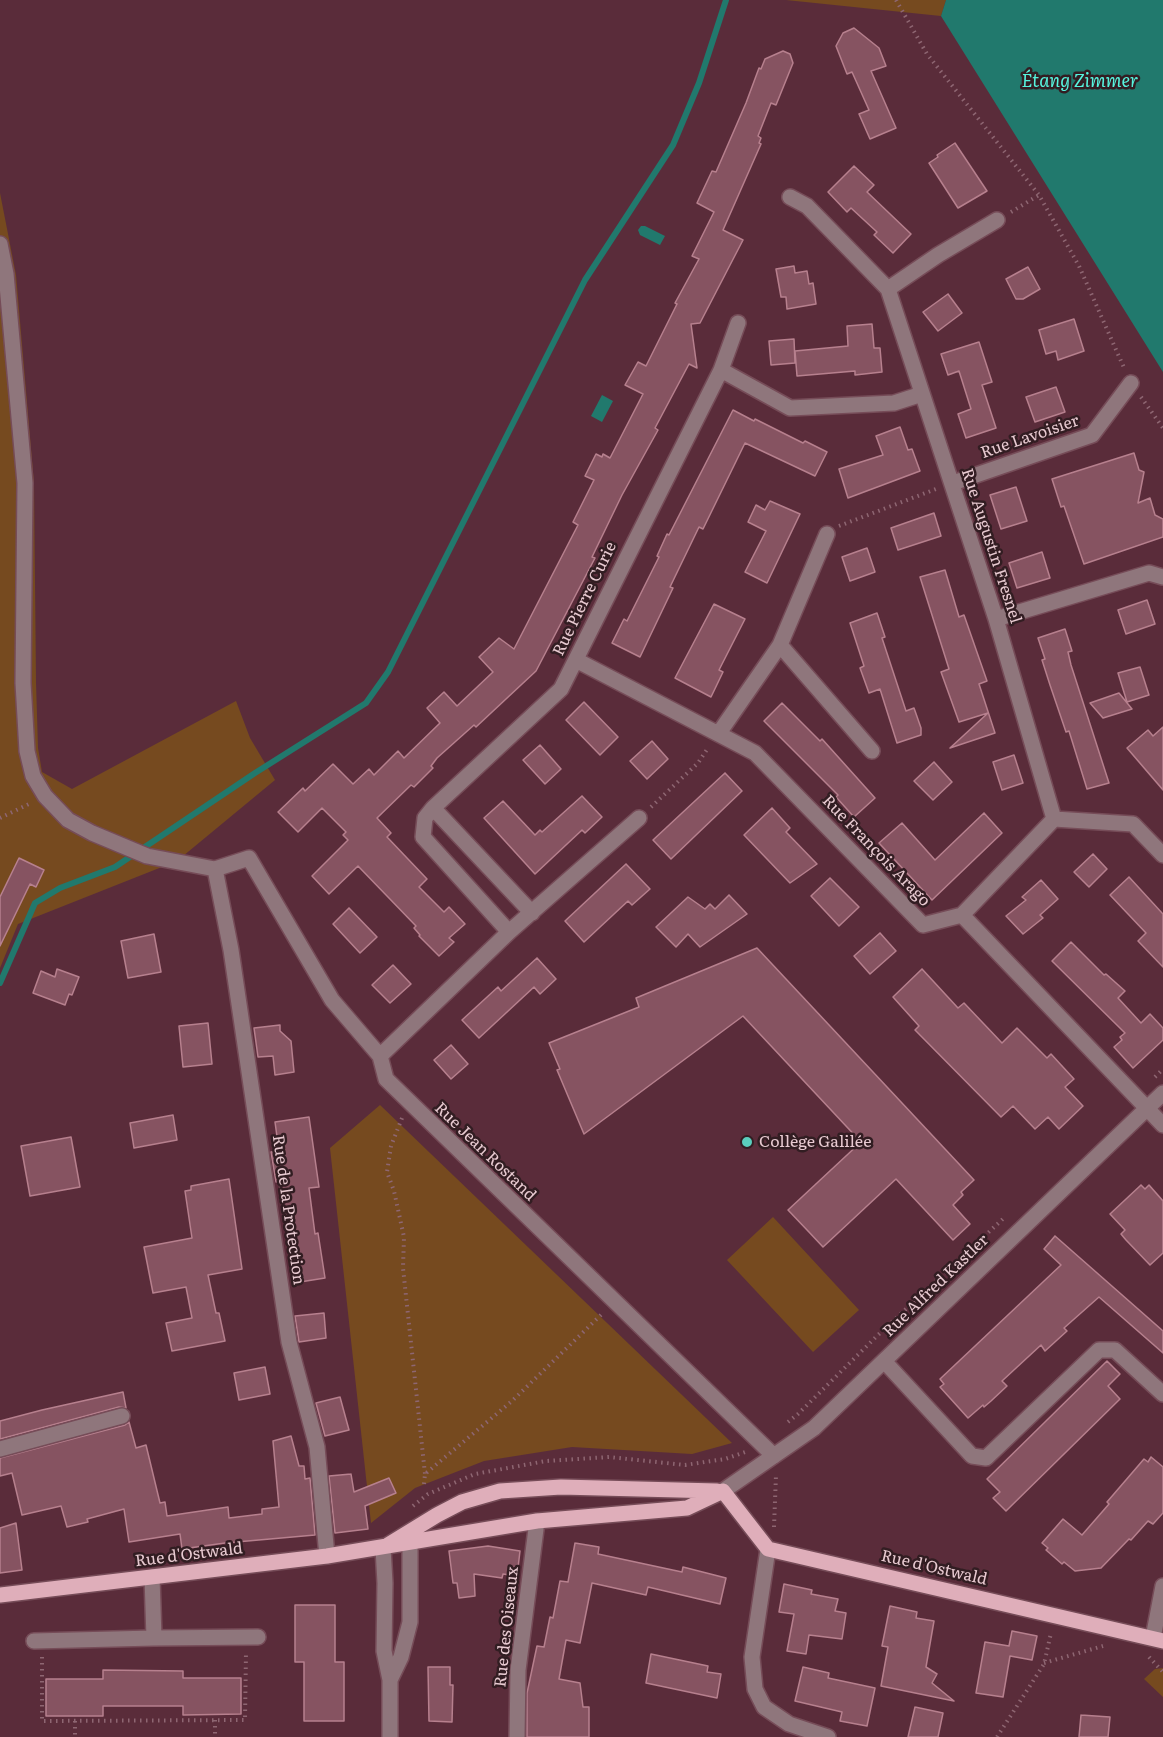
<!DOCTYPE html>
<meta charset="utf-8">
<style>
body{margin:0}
canvas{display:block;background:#5a2c3a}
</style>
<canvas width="1163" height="1737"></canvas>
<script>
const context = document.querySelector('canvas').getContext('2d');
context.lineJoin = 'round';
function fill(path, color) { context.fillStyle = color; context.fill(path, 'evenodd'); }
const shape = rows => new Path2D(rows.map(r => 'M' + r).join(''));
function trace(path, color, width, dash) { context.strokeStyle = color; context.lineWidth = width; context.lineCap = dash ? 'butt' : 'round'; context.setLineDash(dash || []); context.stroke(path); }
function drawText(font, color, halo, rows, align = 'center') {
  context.font = font + ' Literata,serif'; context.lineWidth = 5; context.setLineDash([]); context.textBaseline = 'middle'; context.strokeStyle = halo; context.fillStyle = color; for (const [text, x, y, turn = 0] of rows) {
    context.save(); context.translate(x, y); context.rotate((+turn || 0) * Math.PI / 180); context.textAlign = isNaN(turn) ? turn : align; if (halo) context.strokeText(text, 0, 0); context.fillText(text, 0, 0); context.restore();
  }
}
const green = shape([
 [786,0,946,0,941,16],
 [0,193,16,275,34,483,36,683,38,748,42,772,72,789,236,701,250,738,275,780,177,861,18,924,0,968],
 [380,1105,732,1443,692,1454,572,1447,484,1461,415,1488,371,1523,330,1148],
 [773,1217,859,1310,813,1352,727,1260],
 [1163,1668,1163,1697,1144,1679,1155,1669]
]);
const water = shape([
 [946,0,1163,0,1163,372,941,16],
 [641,226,645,226,665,236,660,245,640,235,638,230],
 [602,395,613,401,602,422,591,416]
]);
const stream = shape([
 [0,983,35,903,60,888,115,867,255,773,366,703,388,672,585,280,673,145,699,83,726,0]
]);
const building = shape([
 [854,28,879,48,886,66,871,71,896,128,870,139,859,114,869,110,852,72,847,74,836,46,843,33,854,28],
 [783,51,790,54,793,63,776,105,771,103,758,136,761,138,759,143,761,144,723,230,743,240,700,323,691,324,697,368,689,364,655,428,658,430,622,495,592,557,595,558,536,671,476,727,474,725,437,758,431,766,433,768,414,787,411,785,377,818,391,833,387,837,427,879,419,887,444,912,449,907,465,924,449,938,454,942,439,956,419,936,420,935,414,928,416,926,358,866,329,894,312,876,348,840,343,835,346,832,322,808,298,832,278,812,303,788,305,791,333,764,353,784,369,769,374,775,398,751,404,758,440,723,427,708,444,692,457,706,493,672,479,657,499,638,514,649,578,525,573,522,594,480,585,476,596,454,602,457,603,454,610,458,643,394,625,385,638,362,646,366,677,304,675,303,699,259,692,256,714,212,697,203,712,171,716,172,746,103,759,68,761,69,765,59,783,51],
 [955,143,987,191,958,208,929,163,938,157,937,155,955,143],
 [854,166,874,185,867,192,911,234,893,253,874,235,877,232,851,208,847,212,828,192,854,166],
 [794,266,795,273,807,271,809,284,813,283,816,304,787,309,786,297,781,297,776,269,794,266],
 [1028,267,1040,289,1023,299,1016,299,1006,279,1028,267],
 [948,294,962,313,938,331,923,312,948,294],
 [1074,319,1084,351,1058,360,1056,351,1046,354,1039,330,1074,319],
 [872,324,874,348,880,348,882,372,855,375,855,371,797,376,795,351,848,346,847,326,872,324],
 [794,339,795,363,771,365,769,341,794,339],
 [979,342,992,382,982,385,996,428,966,438,958,414,971,409,959,371,948,375,941,354,979,342],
 [1056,387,1065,412,1035,422,1026,397,1056,387],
 [733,410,754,421,755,419,803,443,805,441,827,452,815,476,745,443,703,529,699,527,670,587,673,588,640,657,612,643,624,619,627,621,659,557,657,556,667,534,669,535,733,410],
 [900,427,908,450,912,449,920,471,848,498,839,469,883,455,876,436,900,427],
 [1134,453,1139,470,1144,472,1138,503,1150,498,1155,515,1163,519,1163,537,1084,564,1064,506,1061,507,1052,479,1134,453],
 [1016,487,1027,521,1001,529,990,495,1016,487],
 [770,501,800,514,767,583,745,572,766,531,748,522,756,505,765,510,770,501],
 [934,513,941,536,898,550,891,528,934,513],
 [867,548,875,572,850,581,842,557,867,548],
 [1042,552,1050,578,1017,588,1009,563,1042,552],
 [945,570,959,617,964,615,987,681,979,684,995,733,950,748,988,713,959,722,941,672,949,669,920,577,945,570],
 [1147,600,1155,624,1126,634,1118,610,1147,600],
 [714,604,745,619,719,670,723,672,711,697,675,678,714,604],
 [877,613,885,637,882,638,906,711,914,708,921,728,921,735,897,743,880,689,869,693,860,668,864,666,850,623,877,613],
 [1065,629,1072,651,1068,652,1071,665,1109,783,1087,789,1069,731,1066,732,1050,685,1042,660,1045,659,1038,638,1065,629],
 [1140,667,1149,695,1127,702,1118,673,1140,667],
 [1119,693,1132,709,1103,718,1090,703,1119,693],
 [584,702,618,737,600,755,566,720,584,702],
 [782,703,820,741,822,739,875,798,854,817,836,797,838,795,764,721,782,703],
 [1163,727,1163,790,1127,748,1148,730,1153,736,1163,727],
 [652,741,668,759,647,779,630,761,652,741],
 [540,745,561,769,545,784,523,760,540,745],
 [1014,755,1023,783,1002,790,993,762,1014,755],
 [934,762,952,782,933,800,914,781,934,762],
 [725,773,742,791,671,859,653,840,725,773],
 [582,796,602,817,585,833,582,830,535,874,484,818,503,801,535,835,540,830,542,832,582,796],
 [772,808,790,828,786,832,817,864,790,883,744,835,772,808],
 [984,813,1002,833,932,900,879,843,902,823,935,860,984,813],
 [1093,854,1107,869,1089,887,1074,872,1093,854],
 [19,858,44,870,36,887,30,884,0,946,0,897,19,858],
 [626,864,650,889,632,905,628,901,584,942,565,921,626,864],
 [1129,877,1163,914,1163,967,1138,941,1146,933,1110,895,1129,877],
 [830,878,859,907,839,926,811,896,830,878],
 [1041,880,1058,899,1040,915,1043,918,1023,934,1006,916,1026,900,1022,897,1041,880],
 [729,895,747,914,700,947,688,934,676,947,656,927,688,897,705,909,710,904,715,909,729,895],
 [349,908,377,937,360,953,333,924,349,908],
 [880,933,896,951,870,974,854,956,880,933],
 [154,934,161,972,128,978,121,941,154,934],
 [1071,942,1104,975,1106,974,1125,991,1118,998,1141,1023,1150,1014,1163,1028,1163,1040,1133,1068,1114,1047,1122,1040,1120,1037,1125,1033,1052,961,1071,942],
 [757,948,974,1180,961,1192,963,1195,953,1205,970,1224,953,1240,896,1179,823,1247,808,1231,788,1210,861,1142,743,1016,584,1134,557,1070,560,1069,549,1043,639,1007,636,998,757,948],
 [537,958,556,979,540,994,534,987,479,1038,462,1020,498,987,501,991,537,958],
 [393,965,411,984,390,1003,372,985,393,965],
 [57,969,79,977,72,995,69,994,65,1005,33,993,41,971,55,977,57,969],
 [922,969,958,1008,964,1003,1002,1043,1017,1028,1047,1058,1051,1054,1074,1079,1065,1087,1083,1106,1059,1129,1048,1117,1035,1129,1013,1106,1001,1117,915,1030,919,1026,893,997,922,969],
 [208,1023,212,1064,183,1067,179,1026,208,1023],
 [280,1025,280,1031,291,1041,294,1072,275,1075,273,1056,258,1057,254,1028,280,1025],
 [451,1045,468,1064,451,1079,434,1060,451,1045],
 [173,1115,177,1140,134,1148,130,1123,173,1115],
 [309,1117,319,1187,309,1188,315,1234,318,1233,325,1278,300,1282,295,1247,289,1248,279,1182,276,1182,271,1152,279,1151,275,1122,309,1117],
 [71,1137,80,1187,30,1196,21,1146,71,1137],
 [229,1179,242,1269,208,1275,216,1313,219,1313,225,1341,172,1351,166,1323,192,1318,186,1287,153,1293,144,1247,192,1238,185,1191,191,1190,191,1186,229,1179],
 [1141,1185,1145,1189,1149,1185,1163,1201,1163,1253,1150,1265,1126,1240,1121,1234,1125,1230,1110,1214,1141,1185],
 [1055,1236,1163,1331,1163,1353,1099,1297,1064,1328,1067,1331,1045,1351,1041,1345,1002,1381,1007,1386,991,1401,984,1407,983,1405,968,1418,940,1387,944,1384,940,1379,1061,1265,1044,1249,1055,1236],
 [324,1313,326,1338,299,1342,295,1316,324,1313],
 [1107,1361,1120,1374,1108,1386,1120,1399,1006,1511,993,1498,1000,1492,987,1479,1107,1361],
 [265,1367,270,1394,239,1400,234,1373,265,1367],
 [123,1392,126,1408,119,1407,0,1439,0,1421,42,1410,123,1392],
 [340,1397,349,1430,325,1436,316,1403,340,1397],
 [129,1422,136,1448,146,1445,160,1503,165,1502,167,1516,228,1507,229,1518,262,1514,262,1509,279,1507,273,1441,291,1436,299,1466,304,1466,305,1479,310,1478,315,1535,225,1543,182,1549,180,1534,129,1542,124,1509,87,1519,88,1522,67,1527,61,1506,22,1515,12,1473,0,1476,0,1458,125,1425,129,1422],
 [1151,1457,1163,1467,1163,1513,1153,1524,1148,1521,1131,1540,1129,1539,1101,1568,1075,1571,1064,1562,1062,1564,1046,1550,1048,1548,1042,1543,1063,1519,1082,1535,1109,1504,1107,1502,1144,1459,1148,1462,1151,1457],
 [351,1474,354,1492,389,1478,396,1493,365,1506,368,1529,335,1533,329,1476,351,1474],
 [16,1523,22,1570,0,1573,0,1528,16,1523],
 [575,1543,599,1547,598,1554,682,1572,683,1567,726,1578,720,1604,648,1587,646,1595,592,1583,580,1643,566,1640,559,1679,580,1683,583,1707,589,1707,589,1737,527,1737,527,1693,537,1646,544,1647,550,1617,553,1618,560,1581,568,1582,575,1543],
 [488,1546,520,1551,517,1576,503,1574,502,1578,474,1574,475,1596,459,1598,457,1583,453,1583,449,1551,488,1546],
 [784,1584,812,1590,811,1594,838,1599,835,1611,846,1613,842,1639,809,1635,806,1654,787,1651,794,1614,779,1612,784,1584],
 [295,1605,335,1605,335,1662,344,1662,344,1721,304,1721,304,1662,295,1662,295,1605],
 [890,1606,917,1612,916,1618,934,1621,926,1667,937,1674,932,1683,954,1701,881,1686,888,1647,882,1646,890,1606],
 [1012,1631,1037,1636,1032,1660,1010,1656,1003,1697,976,1693,985,1642,1009,1646,1012,1631],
 [651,1654,708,1666,707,1672,721,1674,717,1698,646,1683,651,1654],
 [428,1667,450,1667,450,1685,453,1685,452,1722,429,1721,428,1667],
 [803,1667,829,1673,828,1678,875,1688,867,1726,840,1721,842,1712,795,1701,803,1667],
 [103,1670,183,1671,183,1678,241,1678,241,1714,183,1715,183,1706,103,1706,103,1716,46,1716,46,1679,103,1679,103,1670],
 [915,1707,943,1713,938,1737,908,1737,915,1707],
 [1081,1715,1110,1717,1108,1737,1079,1737,1081,1715]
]);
const path = shape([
 [896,0,927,54,1039,195,1079,266,1125,370],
 [1011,212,1039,195],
 [1141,397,1163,428],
 [839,526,936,489],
 [651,807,698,763,708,748],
 [0,818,29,804],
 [1155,1077,1163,1069],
 [402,1118,391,1146,387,1172,394,1191,404,1237,403,1268,425,1474],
 [788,1422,798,1414,879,1334,1005,1217],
 [424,1484,425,1474,512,1401,604,1312],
 [413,1506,428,1494,475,1474,546,1461,609,1457,685,1465,725,1459,745,1452],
 [774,1527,776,1475],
 [42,1657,42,1721,245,1720,246,1652],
 [1149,1657,1163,1672],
 [1044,1663,1103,1646],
 [215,1720,215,1737],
 [75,1721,75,1737],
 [997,1737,1044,1664,1051,1633]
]);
const minor = shape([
 [790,197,807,206,888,289,996,619,1054,819,962,915],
 [0,244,6,274,25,483,23,683,27,751,33,776,45,796,68,820,92,833,147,856,215,869,249,858,332,1000,380,1056,386,1079,774,1456],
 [888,289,938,255,997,220],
 [721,370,738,323],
 [953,483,1092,435,1131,383],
 [996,619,1149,573,1163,577],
 [780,645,872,751],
 [576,660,755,753,923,925,962,915,1163,1125],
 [719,733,780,645,827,534],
 [433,808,532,913],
 [1054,819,1133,824,1163,855],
 [215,869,231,950,289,1342,317,1447,327,1556],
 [509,932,423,837,425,818,433,808,561,689,721,370,790,408,894,403,922,394],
 [380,1056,509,932,639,818],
 [884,1361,972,1456,986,1458,1099,1350,1115,1350,1163,1394],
 [0,1449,122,1416],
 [723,1491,814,1428,1163,1093],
 [383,1548,385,1583,384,1651,390,1680,390,1737],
 [768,1549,752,1657,755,1689,764,1707,789,1724,828,1737],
 [154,1638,258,1637],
 [1153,1638,1163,1586],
 [34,1641,154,1638,152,1577],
 [390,1680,401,1657,410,1622,410,1544],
 [517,1737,518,1670,537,1521]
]);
const major = shape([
 [723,1491,768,1549,1163,1641],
 [388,1545,437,1515,462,1502,500,1491,561,1487,717,1491],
 [0,1595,327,1556,537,1521,687,1508,723,1491]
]);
const markers = [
 [747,1142,6,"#5acebd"]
];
const streetNames = [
 ["Rue Lavoisier",1030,437,-19],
 ["Rue Augustin Fresnel",991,546,72],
 ["Rue Pierre Curie",585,599,-64],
 ["Rue François Arago",876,851,46],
 ["Rue Jean Rostand",485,1152,44],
 ["Rue de la Protection",288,1210,82],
 ["Rue Alfred Kastler",936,1286,-44],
 ["Rue d'Ostwald",189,1555,-7],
 ["Rue d'Ostwald",934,1568,13],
 ["Rue des Oiseaux",507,1627,-84]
];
const poiNames = [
 ["Collège Galilée",759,1142]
];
const waterNames = [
 ["Étang Zimmer",1080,82]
];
fill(green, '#764a1f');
fill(water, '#21796d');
trace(stream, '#21796d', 6);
fill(building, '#865361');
trace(building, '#b7808e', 1.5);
trace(minor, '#764c58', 18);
trace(major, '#764c58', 18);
trace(path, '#8e6672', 4, [1.5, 4.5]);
trace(minor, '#8f767c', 15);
trace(major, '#dfaeba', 15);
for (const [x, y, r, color] of markers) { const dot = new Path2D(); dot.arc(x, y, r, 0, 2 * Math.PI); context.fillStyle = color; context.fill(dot); trace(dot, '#321d22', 2); }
drawText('16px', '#e8cad1', '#321d22', streetNames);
drawText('16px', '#e8cad1', '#321d22', poiNames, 'left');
drawText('italic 18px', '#56f4de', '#321d22', waterNames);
</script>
